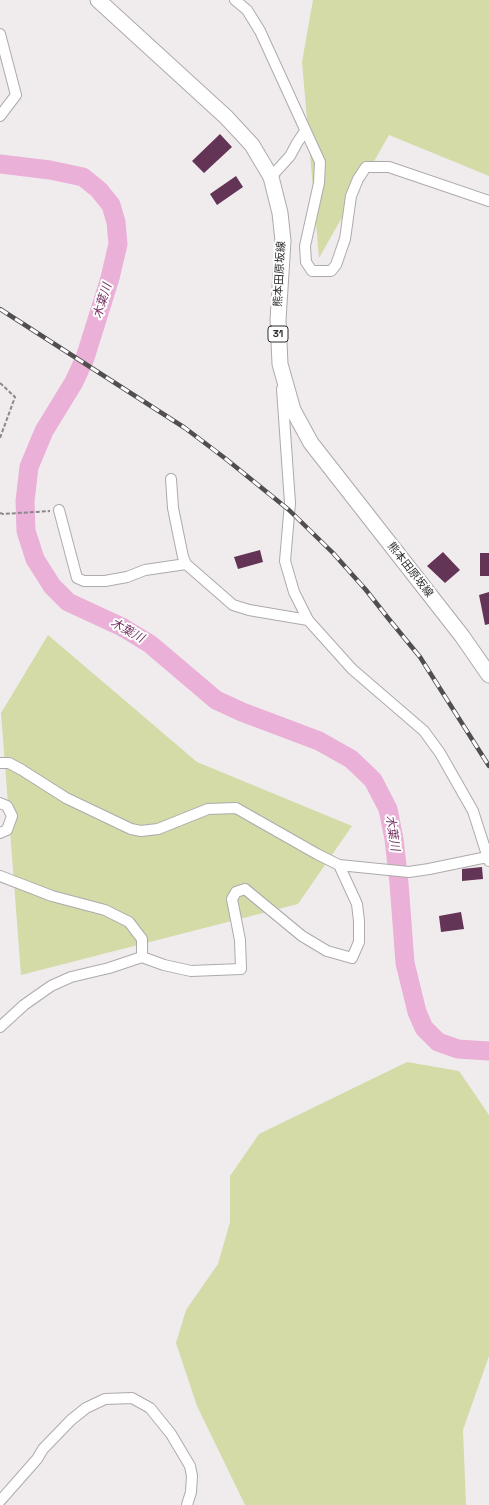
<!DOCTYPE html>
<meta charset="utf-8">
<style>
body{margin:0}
canvas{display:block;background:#f0ecee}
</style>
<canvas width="489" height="1505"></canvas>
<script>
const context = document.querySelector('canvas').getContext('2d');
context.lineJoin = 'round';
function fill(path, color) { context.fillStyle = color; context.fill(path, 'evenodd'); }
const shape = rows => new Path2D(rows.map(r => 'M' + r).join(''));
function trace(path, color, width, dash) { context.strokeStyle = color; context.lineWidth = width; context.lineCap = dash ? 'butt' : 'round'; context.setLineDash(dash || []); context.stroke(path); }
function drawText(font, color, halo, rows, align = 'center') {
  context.font = font + ' "Space Grotesk","Noto Sans JP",sans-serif'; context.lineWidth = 4; context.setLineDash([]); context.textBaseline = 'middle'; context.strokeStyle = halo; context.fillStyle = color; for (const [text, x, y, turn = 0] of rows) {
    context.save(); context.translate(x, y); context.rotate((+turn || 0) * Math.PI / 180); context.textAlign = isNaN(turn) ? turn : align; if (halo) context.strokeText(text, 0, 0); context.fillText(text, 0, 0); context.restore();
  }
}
const green = shape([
 [313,0,489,0,489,176,389,135,319,258,302,62],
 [48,635,197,762,352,826,298,904,21,975,1,713],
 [407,1062,459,1071,489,1115,489,1356,463,1430,466,1505,245,1505,197,1406,176,1343,186,1310,218,1264,230,1222,230,1176,259,1134]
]);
const river = shape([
 [0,164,50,170,83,177,99,190,111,205,116,222,118,244,110,278,85,358,74,382,44,431,29,467,25,501,26,531,35,559,52,586,68,602,122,627,150,644,216,700,242,712,319,741,351,759,373,780,388,809,394,839,399,883,405,963,417,1012,424,1028,438,1042,458,1049,489,1051]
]);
const building = shape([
 [220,134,232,147,204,173,192,161],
 [236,176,243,187,217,205,210,194],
 [260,550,263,562,238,569,234,557],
 [443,552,460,570,445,583,427,566],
 [480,553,489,553,489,576,480,576],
 [489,592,489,624,485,625,479,595],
 [482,867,483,879,462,881,462,869],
 [461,912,464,929,441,932,439,916]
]);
const path = shape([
 [0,383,15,397,0,438],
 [0,513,3,514,50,511]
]);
const street = shape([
 [235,0,247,10,260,31,320,162,319,183,305,246,306,262,312,271,331,271,336,265,345,239,351,196,358,179,366,167,389,167,489,201],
 [0,34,16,95,0,116],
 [271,177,290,156,297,143,305,131],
 [282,389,290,503,285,561,294,592,308,620,352,669,424,731,440,753,473,811,489,861],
 [171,479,173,508,183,557,186,564,233,605,249,610,308,620],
 [59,510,77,578,84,581,105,581,127,577,145,570,186,564],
 [0,763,9,763,22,770,66,798,131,829,141,831,158,829,208,809,236,808,317,854,339,865,409,872,429,869,487,857],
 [0,803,7,806,12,816,7,830,0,833],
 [0,876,52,896,105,910,129,922,142,939,142,957],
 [0,1027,24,1005,51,986,71,977,109,968,142,957,164,965,191,971,241,969,240,940,232,899,236,892,245,889,302,936,327,951,352,958,359,942,359,921,357,904,339,865],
 [0,1501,37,1459,43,1449,71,1420,86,1408,105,1399,132,1398,150,1408,171,1434,190,1466,192,1476,191,1492,187,1505]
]);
const primary = shape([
 [98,0,226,117,252,145,271,177,280,213,283,241,278,320,280,364,293,410,311,443,462,636,489,675]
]);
const rail = shape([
 [0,309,185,428,226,459,289,510,333,553,366,590,388,618,420,657,489,766]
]);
const shields = [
 [278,334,20]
];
const shieldNames = [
 ["31",278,334]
];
const streetNames = [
 ["熊本田原坂線",280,274,-87],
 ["熊本田原坂線",410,570,52]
];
const waterNames = [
 ["木葉川",103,301,-73],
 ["木葉川",127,631,29],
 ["木葉川",392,833,81]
];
fill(green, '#d4dba7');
trace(river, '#eab0d7', 19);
fill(building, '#643456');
trace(street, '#aeaaac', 12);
trace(primary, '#aeaaac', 17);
trace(path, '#8c898b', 2, [4, 2]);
trace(street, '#fff', 10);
trace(primary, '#fff', 15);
trace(rail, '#514e50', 4.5);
trace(rail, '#fff', 3, [9]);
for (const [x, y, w] of shields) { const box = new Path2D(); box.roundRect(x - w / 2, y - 8, w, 16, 3); context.fillStyle = '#fff'; context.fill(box); trace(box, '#2e2c2d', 1); }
drawText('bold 10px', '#2e2c2d', null, shieldNames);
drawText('11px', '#2e2c2d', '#fff', streetNames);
drawText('italic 12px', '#773465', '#fff', waterNames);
</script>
